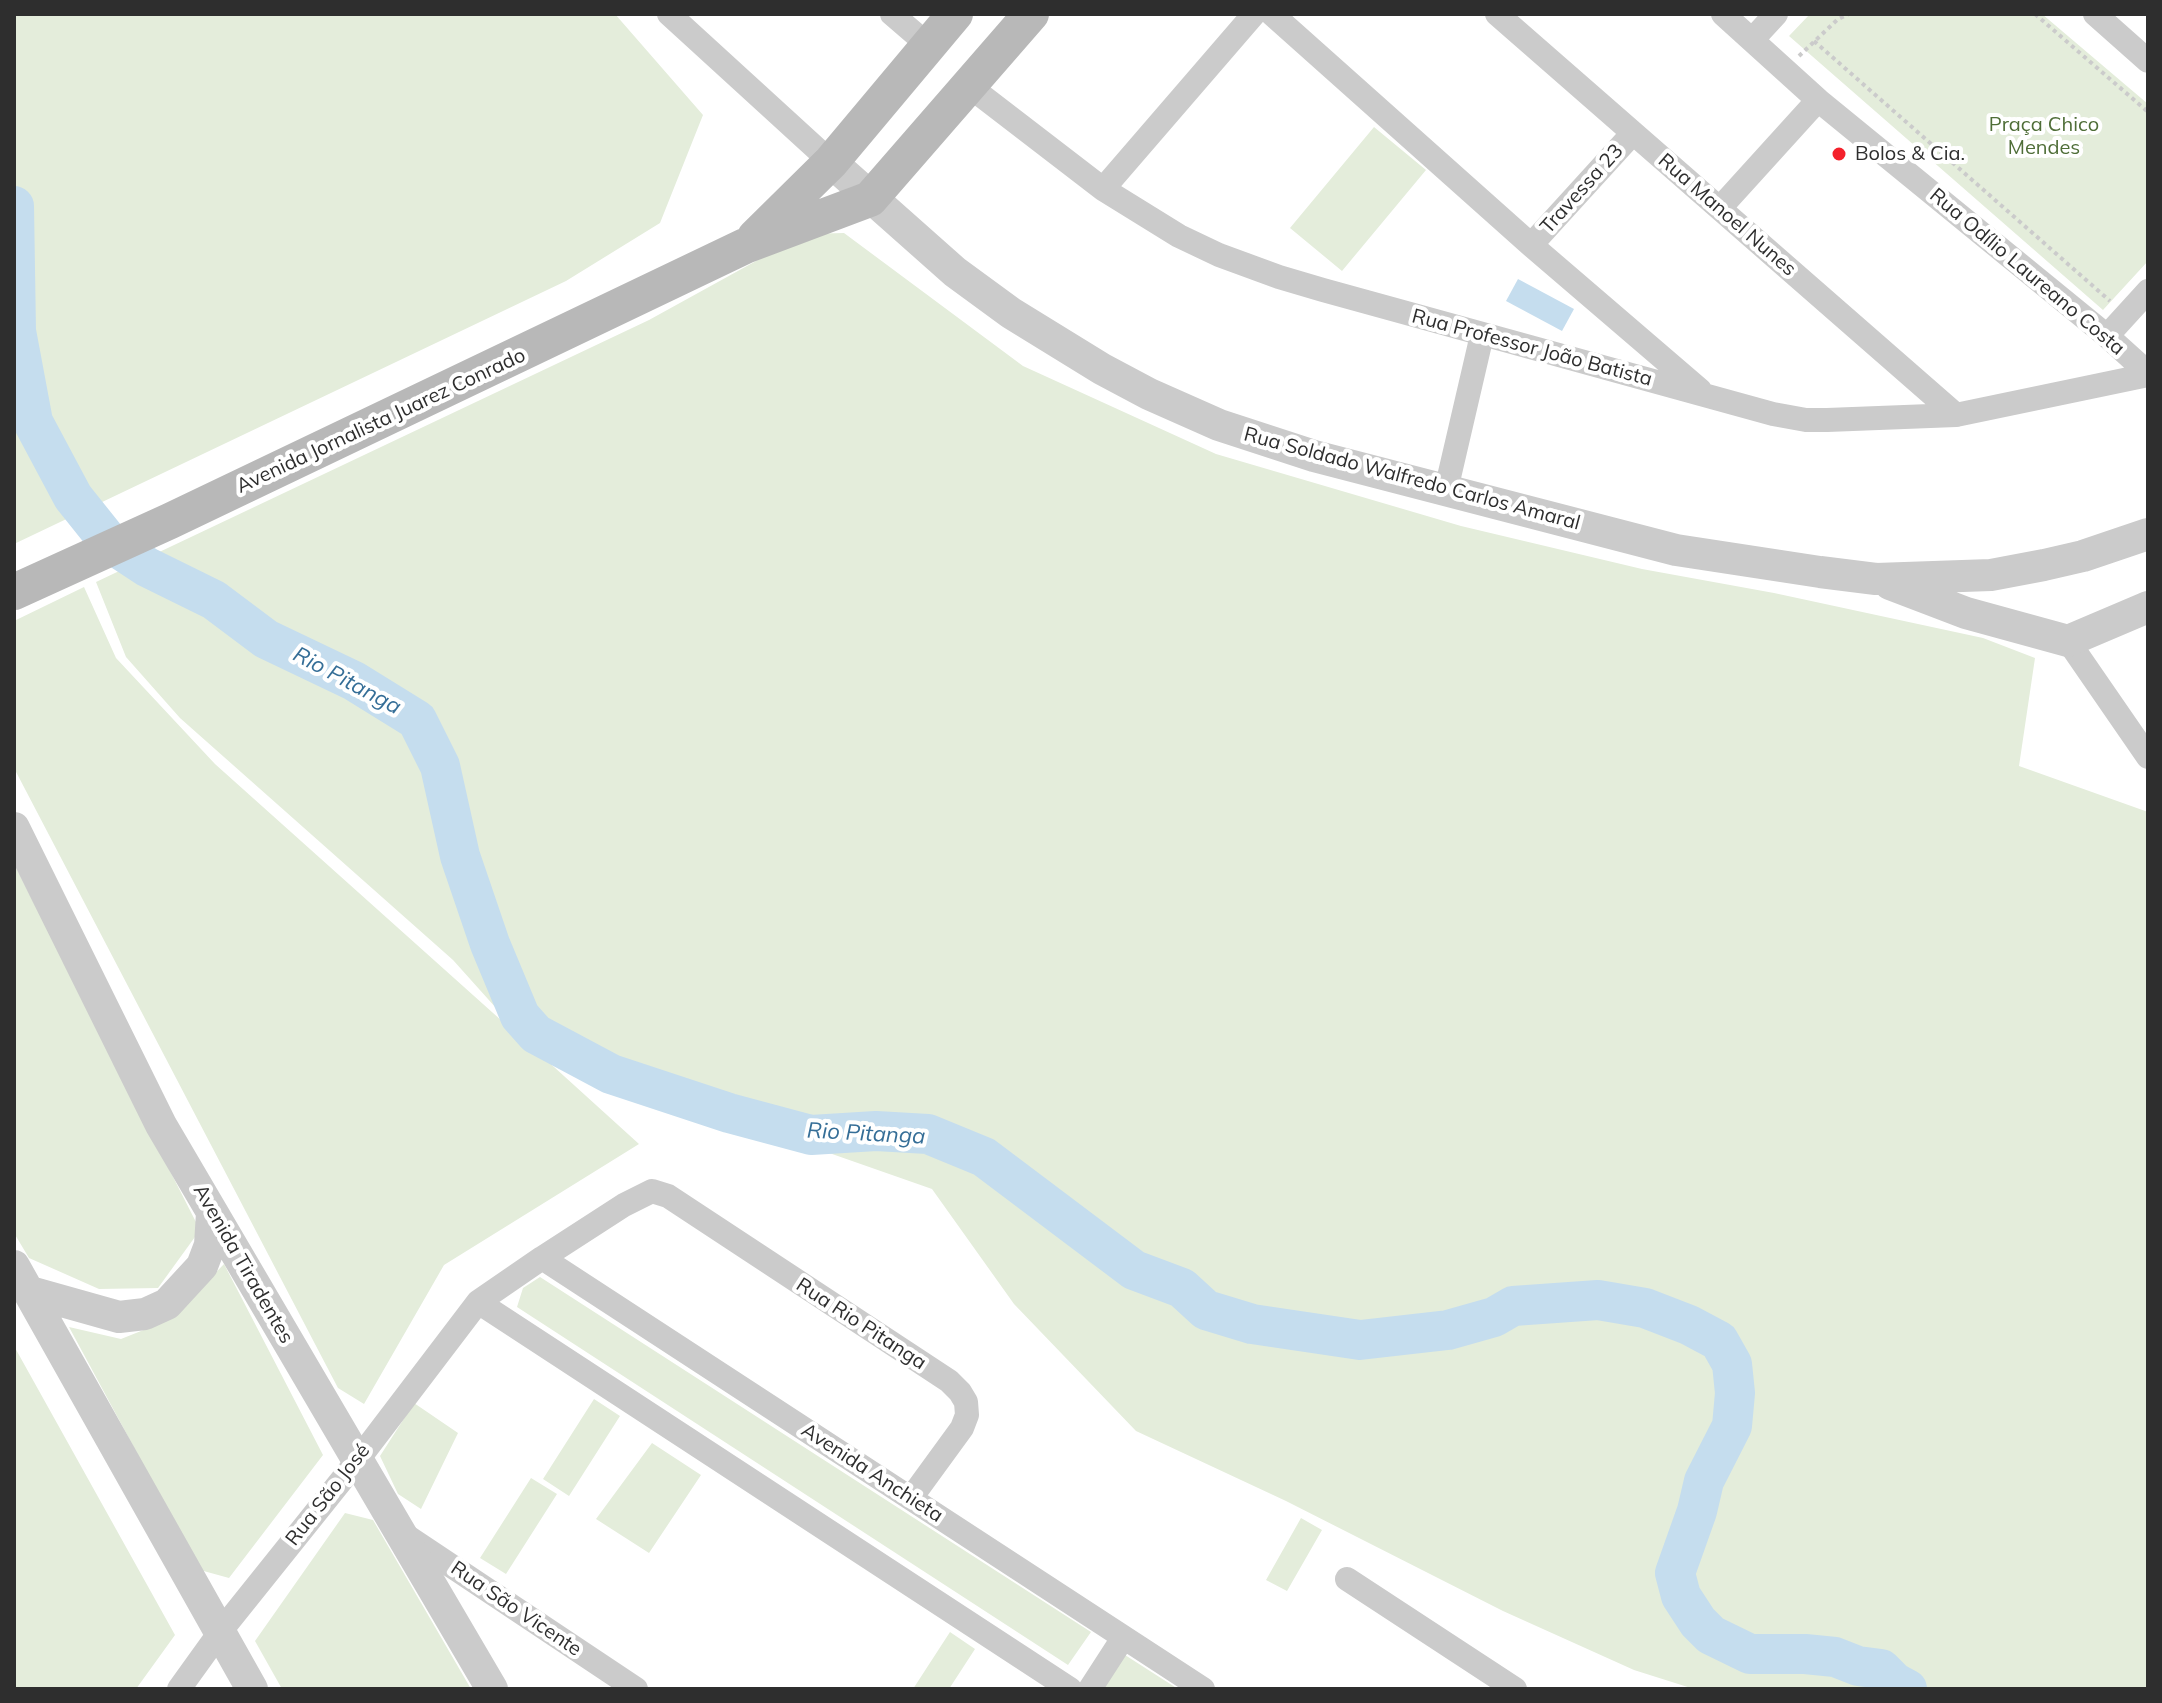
<!DOCTYPE html>
<meta charset="utf-8">
<style>
body{margin:0}
#map{position:relative;width:2162px;height:1703px;overflow:hidden;background:#fff;font-family:Mulish,sans-serif}
canvas{display:block}
.frame{position:absolute;inset:0;border:16px solid #2e2e2e;pointer-events:none}
</style>
<div id="map">
<canvas width="2162" height="1703"></canvas>
<div class="frame"></div>
</div>
<script>
const context = document.querySelector('canvas').getContext('2d');
context.lineJoin = 'round';
function fill(path, color) { context.fillStyle = color; context.fill(path, 'evenodd'); }
const shape = rows => new Path2D(rows.map(r => 'M' + r).join(''));
function trace(path, color, width, dash) { context.strokeStyle = color; context.lineWidth = width; context.lineCap = dash ? 'butt' : 'round'; context.setLineDash(dash || []); context.stroke(path); }
function drawText(font, color, halo, rows, align = 'center') {
  context.font = font + ' Mulish,sans-serif'; context.lineWidth = 8; context.setLineDash([]); context.textBaseline = 'middle'; context.strokeStyle = halo; context.fillStyle = color; for (const [text, x, y, turn = 0] of rows) {
    context.save(); context.translate(x, y); context.rotate((+turn || 0) * Math.PI / 180); context.textAlign = isNaN(turn) ? turn : align; if (halo) context.strokeText(text, 0, 0); context.fillText(text, 0, 0); context.restore();
  }
}
const green = shape([
 [14,14,615,14,703,115,660,223,566,281,14,544],
 [1810,14,2042,14,2148,104,2148,261,2103,310,1789,36],
 [1374,127,1426,170,1342,271,1290,228],
 [844,233,1023,366,1216,454,1461,526,1642,569,1774,593,1983,638,2035,658,2019,766,2148,812,2148,1689,1694,1689,1634,1670,1503,1611,1286,1501,1136,1431,1014,1304,932,1189,815,1148,666,1108,532,1047,639,1144,444,1265,364,1404,338,1388,14,768,14,621,84,587,116,658,215,764,531,1047,453,960,180,718,126,657,96,582,649,320,805,234],
 [14,864,200,1230,158,1288,99,1289,29,1258,14,1233],
 [224,1264,323,1455,229,1578,200,1570,69,1327,121,1339,171,1319],
 [540,1277,1091,1632,1068,1665,517,1307,523,1288],
 [14,1346,175,1635,136,1689,14,1689],
 [594,1399,620,1416,569,1496,543,1479],
 [414,1403,458,1433,421,1509,398,1494,380,1456],
 [652,1443,701,1475,649,1553,596,1519],
 [531,1478,557,1494,506,1574,480,1558],
 [345,1513,373,1520,471,1689,282,1689,255,1641],
 [1301,1518,1322,1530,1287,1591,1266,1580],
 [950,1632,975,1649,949,1689,913,1689],
 [1125,1655,1178,1689,1103,1689]
]);
const water = shape([
 [1518,279,1574,309,1562,331,1506,301]
]);
const river = shape([
 [14,206,16,331,33,422,73,497,109,542,147,567,214,600,266,639,354,681,417,720,440,766,460,856,490,944,520,1016,536,1034,611,1074,729,1113,811,1135,876,1131,928,1134,984,1157,1134,1270,1182,1288,1206,1310,1252,1324,1360,1340,1448,1330,1494,1317,1513,1306,1598,1300,1645,1308,1689,1325,1719,1341,1732,1364,1735,1393,1732,1426,1704,1481,1697,1511,1675,1573,1681,1596,1698,1622,1711,1635,1750,1654,1805,1654,1835,1657,1858,1666,1881,1669,1894,1682,1907,1689]
]);
const path = shape([
 [1917,14,1937,14],
 [2035,14,2148,112],
 [1814,41,2110,301],
 [1799,56,1838,19,1849,14]
]);
const minor = shape([
 [669,14,831,162],
 [892,14,928,45],
 [1272,14,1531,245,1700,390],
 [1497,14,1956,415],
 [1723,14,1818,100,2107,336,2148,373],
 [2095,14,2148,61],
 [1752,40,1776,14],
 [969,86,1103,189,1179,236,1219,255,1279,277,1323,290,1773,414,1806,420,1827,420,1956,415,2148,375],
 [1103,189,1254,14],
 [1720,208,1818,100],
 [1531,245,1633,133],
 [2107,336,2148,291],
 [1446,490,1482,335],
 [2068,641,2148,757],
 [542,1258,1203,1689],
 [478,1302,1070,1689],
 [402,1533,636,1689],
 [1347,1579,1515,1689],
 [179,1689,220,1632,357,1461,478,1302,542,1258,624,1205,652,1191,668,1196,949,1381,960,1392,966,1402,967,1415,962,1428,911,1498],
 [1090,1689,1123,1638]
]);
const tertiary = shape([
 [831,162,955,272,1011,313,1102,369,1149,394,1219,425,1314,456,1676,550,1820,572,1876,579,1991,575,2044,565,2083,556,2148,534],
 [1890,584,1966,613,2068,641,2148,607],
 [14,828,161,1125,492,1689],
 [14,1266,252,1689],
 [30,1292,119,1317,145,1314,167,1304,202,1266,210,1245,212,1213]
]);
const secondary = shape([
 [755,237,831,162,955,14],
 [14,592,170,521,745,246,870,199,1031,14]
]);
const markers = [
 [1839,154,8,"#f4212b"]
];
const parkNames = [
 ["Praça Chico",2044,125],
 ["Mendes",2044,148]
];
const poiNames = [
 ["Bolos & Cia.",1855,154]
];
const streetNames = [
 ["Travessa 23",1582,189,-48],
 ["Rua Manoel Nunes",1727,215,41],
 ["Rua Odílio Laureano Costa",2027,272,40],
 ["Rua Professor João Batista",1532,348,15],
 ["Avenida Jornalista Juarez Conrado",381,421,-25],
 ["Rua Soldado Walfredo Carlos Amaral",1412,479,15],
 ["Avenida Tiradentes",243,1264,60],
 ["Rua Rio Pitanga",861,1324,33],
 ["Avenida Anchieta",872,1473,33],
 ["Rua São José",328,1495,-52],
 ["Rua São Vicente",516,1609,34]
];
const waterNames = [
 ["Rio Pitanga",347,681,28],
 ["Rio Pitanga",866,1134,3]
];
fill(green, '#e4eddb');
fill(water, '#c5ddee');
trace(river, '#c5ddee', 40);
trace(path, '#cbcbcb', 4, [4, 4]);
trace(minor, '#cbcbcb', 24);
trace(tertiary, '#cbcbcb', 32);
trace(secondary, '#b8b8b8', 36);
for (const [x, y, r, color] of markers) { const dot = new Path2D(); dot.arc(x, y, r, 0, 2 * Math.PI); context.fillStyle = color; context.fill(dot); trace(dot, '#fff', 3); }
drawText('20px', '#4f6e38', '#fff', parkNames);
drawText('20px', '#2e2e2e', '#fff', poiNames, 'left');
drawText('20px', '#2e2e2e', '#fff', streetNames);
drawText('italic 22px', '#356e97', '#fff', waterNames);
</script>
